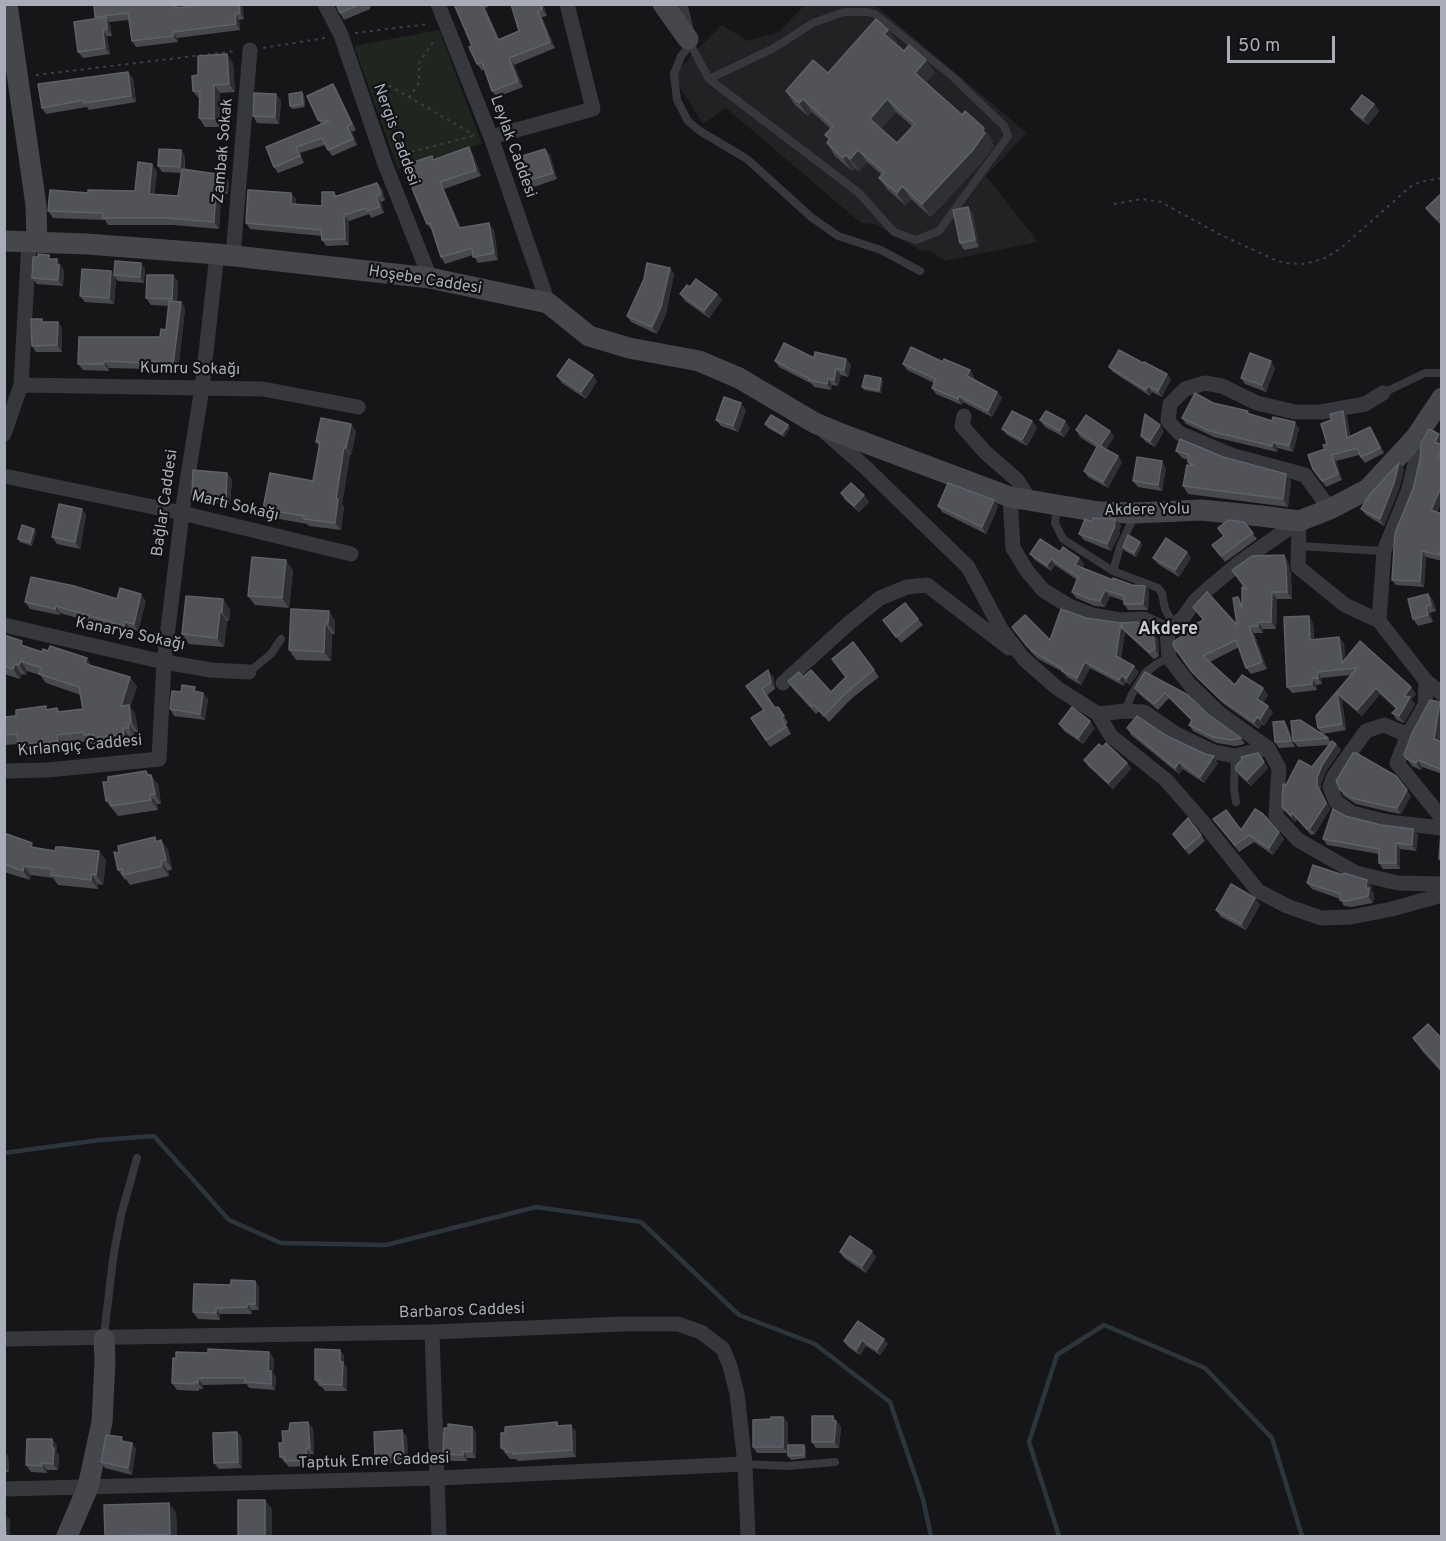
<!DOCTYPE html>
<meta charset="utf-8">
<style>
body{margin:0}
#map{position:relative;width:1446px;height:1541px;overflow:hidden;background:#161618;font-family:Overpass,sans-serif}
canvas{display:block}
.frame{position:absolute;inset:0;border:6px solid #a8adb8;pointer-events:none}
.scale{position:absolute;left:1227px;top:36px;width:108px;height:27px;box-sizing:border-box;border:3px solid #a8adb8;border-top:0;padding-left:8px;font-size:18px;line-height:21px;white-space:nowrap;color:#a8adb8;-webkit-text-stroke:4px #111113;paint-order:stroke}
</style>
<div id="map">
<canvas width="1446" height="1541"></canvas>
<div class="frame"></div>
<div class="scale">50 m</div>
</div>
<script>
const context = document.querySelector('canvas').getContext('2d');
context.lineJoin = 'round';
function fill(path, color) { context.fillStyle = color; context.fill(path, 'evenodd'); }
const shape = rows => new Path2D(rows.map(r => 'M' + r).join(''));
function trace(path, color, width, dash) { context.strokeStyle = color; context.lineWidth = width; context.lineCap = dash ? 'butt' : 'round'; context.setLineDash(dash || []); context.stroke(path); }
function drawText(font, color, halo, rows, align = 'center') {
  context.font = font + ' Overpass,sans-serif'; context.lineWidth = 4.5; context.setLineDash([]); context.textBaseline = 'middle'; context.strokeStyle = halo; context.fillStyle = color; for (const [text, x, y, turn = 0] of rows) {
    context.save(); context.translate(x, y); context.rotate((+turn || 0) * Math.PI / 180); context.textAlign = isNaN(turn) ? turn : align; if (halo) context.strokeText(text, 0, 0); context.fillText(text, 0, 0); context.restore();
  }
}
const built = shape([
 [805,5,875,5,1027,133,986,176,1038,242,945,261,932,252,920,250,874,224,861,223,726,108,703,124,673,76,690,57,722,25,748,41,779,32]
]);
const green = shape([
 [439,30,482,144,398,169,354,46]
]);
const stream = shape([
 [4,1153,100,1140,154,1136,229,1220,281,1243,386,1245,536,1207,641,1222,739,1315,815,1344,890,1402,923,1499,931,1536],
 [1059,1536,1029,1442,1057,1355,1104,1325,1205,1368,1272,1438,1302,1536]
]);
const path = shape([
 [355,33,429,24],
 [263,48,325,38],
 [36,75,236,51],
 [377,96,390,86,474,135],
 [409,98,419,83,419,63,435,39],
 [398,158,407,153,473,136],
 [1114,204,1142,199,1161,202,1219,234,1275,260,1285,263,1304,264,1323,259,1340,249,1410,187,1420,182,1442,178]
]);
const lane = shape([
 [688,40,709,79,859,193,894,232,916,240,939,231,1008,136,1004,126,952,76,875,14,868,12,844,12,813,23,774,48,709,79],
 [691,44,681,56,674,74,677,100,688,121,700,131,747,159,811,217,838,236,881,250,920,271],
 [1383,393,1425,373,1442,373],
 [1057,506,1055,523,1063,539,1113,571,1158,588,1162,593,1165,609,1174,625],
 [1298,546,1384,551],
 [1113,571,1120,547,1135,514],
 [249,672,271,654,281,639],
 [1125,711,1132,694,1145,673,1158,663,1169,658],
 [1235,756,1234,789,1236,802],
 [104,1336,113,1259,121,1215,137,1158],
 [745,1464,787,1466,835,1462]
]);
const street = shape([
 [325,4,341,35,385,164,430,278],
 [438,4,491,137,548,303],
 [680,4,686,30],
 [491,137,593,109,567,4],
 [233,256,250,50],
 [21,385,263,389,358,407],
 [964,416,962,426,985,452,1017,480,1031,502],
 [824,431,865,467,968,567,1001,629,1024,659,1057,688,1098,714,1111,736,1166,780,1201,820,1258,891,1287,906,1321,918,1351,917,1392,909,1442,895],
 [4,434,21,385,29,241],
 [1416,437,1415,464,1408,492,1384,551,1379,621,1426,681,1425,705,1408,735,1397,763,1442,818],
 [4,476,182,513,351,554],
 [1010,497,1013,548,1027,571,1043,590,1069,606,1092,615,1120,620,1144,619,1167,630,1169,658,1190,685,1219,713,1268,748,1279,768,1276,816,1298,840,1356,873,1398,883,1442,884],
 [1330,509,1305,475,1231,455,1179,433,1168,421,1170,404,1185,389,1205,383,1222,386,1257,403,1295,412,1321,412,1365,404,1383,393],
 [1299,521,1298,567,1345,605,1379,621],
 [4,625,164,662,211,670,249,672],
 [1167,630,1183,618,1195,601,1208,589,1239,563,1299,521],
 [1426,681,1442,694],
 [783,683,848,624,880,598,907,587,927,585,1009,648],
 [1098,714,1125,711,1144,712,1176,734,1214,752,1235,756,1268,748],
 [1408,735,1384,725,1366,731,1334,776,1330,787,1336,802,1352,813,1388,822,1442,828],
 [4,771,48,770,159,759,164,662,182,513,202,388,217,254],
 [432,1332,439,1536],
 [4,1339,432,1332,622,1324,678,1324,701,1332,723,1349,730,1366,737,1394,745,1464,748,1536],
 [4,1489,438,1478,745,1464]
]);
const secondary = shape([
 [7,4,36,205,37,242],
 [663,4,688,39],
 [4,241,87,244,217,254,430,278,548,303,589,336,629,348,699,361,739,378,815,423,834,431,1010,497,1099,512,1135,513,1201,510,1261,516,1299,521,1330,509,1368,489,1416,437,1442,398],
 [67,1536,88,1487,102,1422,105,1361,104,1339]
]);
const wall = shape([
 [94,4,178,4,178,8,242,4,244,19,239,20,240,30,177,38,178,42,136,47,132,41,129,20,109,22,110,24,112,36,107,36,110,54,83,58,78,52,96,19,95,17],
 [336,4,377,4,370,7,370,9,344,20,340,13],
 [454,4,487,4,488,7,485,8,499,39,519,31,511,4,543,4,547,16,542,17,555,48,514,65,523,87,497,97,492,91,484,69,482,71,477,64,472,46],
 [888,30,897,42,896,44,904,51,935,73,926,82,993,141,991,143,994,146,981,163,931,217,911,199,905,205,888,190,879,178,882,175,867,162,859,171,855,168,852,171,835,156,827,143,829,140,825,135,831,129,812,112,808,116,794,104,786,91,828,73],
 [896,112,912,126,897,143,881,129],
 [233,63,235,92,220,93,220,127,205,127,199,118,200,100,193,91,198,75],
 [133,78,136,102,89,110,87,107,46,114,42,108],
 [333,84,337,90,356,130,352,132,357,145,332,156,325,145,300,153,304,163,278,173,274,167,321,124,318,120],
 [302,92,304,95,305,107,292,109,290,106],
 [276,94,281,101,279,124,257,123,253,116],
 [1374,104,1379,111,1368,125,1355,115,1351,109],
 [545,149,550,155,557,179,531,188,526,181],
 [181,150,185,156,185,170,224,175,229,182,228,193,221,196,219,229,173,225,108,225,105,220,53,218,48,211,88,193,135,191,157,171,154,195,178,196,182,173,162,172,158,166],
 [473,154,481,176,444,189,461,228,494,230,498,260,478,263,473,255,445,264,441,257,432,230,427,224,434,159],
 [377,183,382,189,385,200,381,202,384,213,371,218,369,214,349,221,349,245,326,246,322,240,322,236,250,229,246,223,291,193,296,199,296,205,322,206,334,192,337,196],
 [1442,193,1442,226,1430,214,1426,208],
 [973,213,979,247,964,250,960,243],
 [52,259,57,259,64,271,63,286,37,284,32,278],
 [670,268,674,274,666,314,657,334,631,322,627,316],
 [145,269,144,283,118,281,114,275],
 [111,271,116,278,114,304,85,302,80,296],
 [173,275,178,282,177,302,181,302,185,309,178,370,148,366,148,369,109,368,109,371,83,370,78,364,160,337,166,330,169,306,151,305,146,298],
 [690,287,717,294,722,300,709,318,685,301,680,294],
 [45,322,62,328,62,352,36,352,32,346],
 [814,358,846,359,851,365,848,377,841,375,838,386,832,385,831,390,814,387,812,384,779,367,775,361],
 [903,364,974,376,973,379,997,392,1002,398,992,417,963,402,962,405,936,394,932,388,934,383,907,370],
 [1109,367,1171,379,1162,397,1152,392,1150,396,1113,372],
 [1275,368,1266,392,1245,384,1241,378],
 [557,376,597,381,586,399,562,383],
 [881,378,883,381,881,393,864,390,862,387],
 [1213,403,1299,429,1293,452,1278,448,1277,452,1214,437,1186,424,1182,418],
 [746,410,738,432,721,426,716,420],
 [1343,411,1347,417,1350,436,1370,427,1374,433,1384,453,1365,463,1359,455,1336,461,1342,480,1326,487,1313,469,1325,449],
 [1040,420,1070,428,1064,437,1045,427],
 [1032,421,1037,428,1027,446,1007,435,1002,429],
 [351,424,356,432,351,455,350,455,342,504,344,507,341,530,309,526,307,524,268,517,263,509,313,481,319,446,316,442],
 [765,424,788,425,790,428,784,437,768,428],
 [1076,430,1110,431,1114,437,1106,449,1122,462,1108,488,1088,477,1084,471,1097,448,1080,437],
 [1164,431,1155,447,1146,442,1141,436],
 [1440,445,1442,445,1442,501,1437,512,1442,514,1442,561,1426,557,1424,587,1396,585,1392,580],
 [1176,451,1223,457,1291,481,1288,507,1188,494,1183,486,1190,465,1188,462,1188,460,1182,458],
 [1166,468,1162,491,1138,487,1133,481],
 [1404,469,1399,489,1384,526,1366,515,1361,509],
 [232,479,230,504,196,502,192,495],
 [841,493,864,495,869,502,859,512,845,500],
 [994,500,998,507,986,534,942,512,938,506],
 [82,509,86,515,80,549,57,544,52,537],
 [1116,519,1121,526,1119,531,1120,533,1111,551,1084,540,1079,534,1092,522],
 [1244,522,1257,539,1225,562,1212,545],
 [34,529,36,532,32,546,20,542,18,539],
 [1140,542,1142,545,1136,557,1125,551,1123,547],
 [1060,552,1079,558,1084,564,1082,567,1113,580,1132,585,1145,586,1149,592,1148,610,1128,610,1124,604,1124,601,1110,596,1105,607,1095,606,1076,598,1072,592,1077,580,1055,565,1051,571,1035,560,1030,554],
 [1187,552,1191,558,1179,577,1158,564,1153,558],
 [1284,555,1288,562,1291,574,1292,599,1277,599,1276,629,1263,629,1263,633,1254,633,1267,669,1251,674,1246,668,1239,647,1210,662,1235,685,1263,688,1268,695,1263,703,1273,712,1264,726,1262,724,1259,729,1225,705,1197,678,1179,654,1203,620,1193,607,1237,625,1242,602,1246,590],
 [293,570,289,608,255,605,248,596],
 [1428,594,1433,600,1436,611,1430,613,1433,622,1418,626,1413,619],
 [186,596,230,609,229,621,227,621,224,647,189,644,182,634],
 [117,599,146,601,138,631,130,628,129,633,60,613,60,615,30,609,25,602],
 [329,611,335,621,335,634,332,634,331,661,296,660,289,650],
 [1086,618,1122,625,1158,639,1159,656,1154,659,1125,632,1121,658,1139,672,1130,685,1126,682,1124,686,1090,668,1081,685,1067,677,1063,672,1038,659,1031,652,1012,627,1050,640],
 [918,619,923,625,901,643,883,620],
 [1313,623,1314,639,1344,643,1345,659,1411,687,1416,694,1411,699,1415,704,1404,723,1397,720,1392,713,1396,709,1380,694,1362,716,1342,699,1346,730,1322,734,1318,728,1316,716,1351,675,1321,678,1322,684,1316,685,1317,690,1292,693,1287,687],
 [4,635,27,647,130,677,137,687,130,707,135,714,138,732,134,732,135,737,130,738,130,743,100,747,98,743,91,744,89,741,63,745,64,750,34,754,31,750,24,751,19,744,4,745,4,717,57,708,60,712,83,709,81,695,46,683,40,675,27,671,26,675,21,674,20,679,4,674],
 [874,670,879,677,851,699,829,722,819,711,816,714,792,688,788,681,803,677,831,692],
 [1145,672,1241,738,1245,744,1235,746,1217,743,1193,731,1189,725,1192,721,1169,698,1158,710,1139,694,1135,688],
 [773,676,775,689,767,695,775,708,778,707,788,723,786,724,791,734,770,747,751,718,764,710,746,686],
 [181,692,203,693,208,699,205,720,174,716,170,709],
 [1440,702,1442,704,1442,724,1439,741,1442,742,1442,774,1422,767,1421,770,1412,766,1404,755],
 [1284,721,1288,728,1295,747,1279,748,1275,742],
 [1059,724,1095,728,1083,744,1064,731],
 [1127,728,1167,736,1218,763,1204,783,1183,769,1179,774,1131,735],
 [1328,738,1331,742,1336,744,1341,750,1326,771,1321,784,1321,791,1330,809,1315,834,1311,835,1297,819,1295,822,1282,807,1286,785,1312,767,1329,745,1298,747,1293,741],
 [1102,747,1127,763,1131,769,1113,789,1088,766,1084,760],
 [1258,753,1268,768,1251,786,1240,776,1236,770,1242,759,1241,757],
 [146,771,158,784,161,804,157,804,158,810,118,816,106,801,108,782],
 [1340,790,1411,796,1401,814,1390,812,1356,804,1344,796],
 [1345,816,1381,825,1413,829,1418,835,1416,851,1400,849,1400,869,1383,869,1379,863,1379,854,1327,845,1323,839],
 [1213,819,1241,830,1279,832,1284,839,1273,855,1254,842,1239,852],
 [4,833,36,848,106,860,103,885,98,884,98,889,58,885,53,878,31,875,30,880,4,872],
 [1173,834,1201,835,1205,841,1189,855],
 [161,840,168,850,172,869,168,871,169,876,130,885,126,879,125,880,118,870,119,853],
 [1343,875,1367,880,1372,887,1371,890,1374,894,1373,903,1351,907,1344,906,1340,899,1312,889,1307,883],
 [1255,898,1260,905,1246,930,1221,917,1216,910],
 [1413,1038,1442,1039,1442,1073,1422,1051],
 [840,1252,876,1257,866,1273,844,1258],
 [255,1281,259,1287,259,1310,252,1310,252,1314,220,1314,220,1320,198,1319,193,1312,231,1285],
 [858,1321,888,1344,880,1355,866,1346,860,1355,848,1347,844,1341],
 [340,1350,344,1356,344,1364,347,1368,347,1391,325,1391,322,1387,319,1386,315,1380],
 [269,1352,274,1359,273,1373,276,1377,275,1390,249,1388,247,1384,203,1385,203,1389,199,1389,199,1391,177,1390,172,1383,176,1359,208,1353],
 [833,1416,841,1427,839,1448,816,1448,812,1442],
 [783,1417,788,1423,788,1453,757,1453,753,1447,771,1419],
 [557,1422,559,1426,576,1431,576,1457,518,1461,516,1459,510,1459,501,1448,505,1433],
 [472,1427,476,1433,476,1458,467,1458,467,1461,448,1461,443,1454],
 [313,1428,314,1454,310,1454,311,1462,305,1463,305,1466,289,1467,280,1457,283,1443],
 [402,1430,407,1437,408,1462,380,1464,375,1457],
 [237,1432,242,1438,242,1468,219,1469,214,1463],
 [52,1439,57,1446,56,1452,59,1455,58,1470,47,1470,47,1473,31,1472,26,1465],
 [125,1442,132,1443,136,1449,132,1475,105,1468,101,1462],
 [804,1445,806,1448,806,1458,791,1460,788,1456],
 [4,1451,8,1456,9,1472,4,1472],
 [176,1512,177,1536,105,1536]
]);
const shadedWall = shape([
 [238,4,243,5,244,19,240,13],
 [482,4,485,8,503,46,498,40],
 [541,4,543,4,547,16,542,9],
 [538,11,542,17,555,48,550,42],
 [235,14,239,20,240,30,236,24],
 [106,17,110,24,112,36,107,29],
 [103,30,107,36,110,54,105,48],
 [888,30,897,42,893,46,884,34],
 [173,32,177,38,178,42,173,36],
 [227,54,233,63,235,92,229,84],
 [509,58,514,65,523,87,518,81],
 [926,60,935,73,924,85,915,73],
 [128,72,133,78,136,102,131,96],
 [333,84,337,90,356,130,352,124],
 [214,85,220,93,220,127,214,119],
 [302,92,304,95,305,107,303,104],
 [276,94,281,101,279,124,275,117],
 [803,99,812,112,808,116,799,103],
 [887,99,896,112,879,131,870,119],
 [1374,104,1379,111,1368,125,1363,118],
 [347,126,352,132,357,145,353,139],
 [984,128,993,141,991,143,994,146,981,163,931,217,922,204],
 [296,147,300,153,304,163,300,156],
 [469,147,473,154,481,176,476,170],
 [545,149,550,155,557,179,553,173],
 [181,150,185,156,184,174,180,167],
 [858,150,867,162,859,171,850,159],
 [846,155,855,168,852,171,843,158],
 [152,164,157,171,154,201,149,194],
 [224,175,229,182,228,193,224,186],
 [440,182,444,189,463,234,459,228],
 [377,183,382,189,385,200,381,194],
 [902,186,911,199,905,205,897,193],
 [216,189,221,196,219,229,214,222],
 [291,193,296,199,296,211,291,204],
 [376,196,381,202,384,213,380,207],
 [968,207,973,213,979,247,975,240],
 [344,215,349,221,349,245,345,239],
 [489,223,494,230,498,260,494,253],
 [57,259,64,271,63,286,58,280,56,265],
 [141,263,145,269,144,283,140,277],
 [670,268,674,274,666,314,657,334,652,327],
 [111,271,116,278,114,304,109,298],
 [173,275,178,282,177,306,172,299],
 [717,294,722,300,709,318,704,311],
 [181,302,185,309,178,370,173,364],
 [58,322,62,328,62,352,57,345],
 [846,359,851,365,848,377,844,370],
 [104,361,109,368,109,371,104,364],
 [1271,361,1275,368,1266,392,1262,385],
 [836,369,841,375,838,386,834,380],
 [970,370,974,376,971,383,967,376],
 [1167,374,1171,379,1162,397,1158,391],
 [593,375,597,381,586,399,581,392],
 [828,378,832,385,831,390,827,384],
 [881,378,883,381,881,393,879,390],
 [1148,386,1152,392,1150,396,1146,390],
 [997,392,1002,398,992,417,988,411],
 [959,396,963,402,962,405,958,399],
 [741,403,746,410,738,432,733,426],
 [1343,411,1347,417,1351,443,1347,438],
 [1032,421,1037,428,1027,446,1022,440],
 [1065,421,1070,428,1064,437,1060,431],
 [1295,422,1299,429,1293,452,1289,446],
 [351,424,356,432,351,455,346,448],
 [788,425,790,428,784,437,782,434],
 [1160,425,1164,431,1155,447,1150,441],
 [1370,427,1374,433,1384,453,1380,448],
 [1110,431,1114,437,1104,452,1100,446],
 [1439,434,1442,438,1442,442,1439,448,1435,442],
 [1273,442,1278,448,1277,452,1272,446],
 [344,447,350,455,342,504,344,507,341,530,335,523,336,499],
 [1332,455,1336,461,1342,480,1338,474],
 [1118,456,1122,462,1108,488,1103,482],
 [1162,461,1166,468,1162,491,1158,485],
 [1399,463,1404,469,1399,489,1384,526,1380,519],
 [227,473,232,479,230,504,226,497],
 [1286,474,1291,481,1288,507,1283,499],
 [1442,485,1442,501,1436,516,1431,510],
 [864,495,869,502,859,512,854,506],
 [994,500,998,507,986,534,982,527],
 [82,509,86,515,80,549,75,542],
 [1116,519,1121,526,1119,531,1120,533,1111,551,1107,544],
 [34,529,36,532,32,546,30,542],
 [1140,542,1142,545,1136,557,1134,553],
 [1422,551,1426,557,1424,587,1420,581],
 [1187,552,1191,558,1179,577,1175,570],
 [1284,555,1288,562,1291,574,1292,599,1287,592],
 [1079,558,1084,564,1079,571,1075,565],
 [1051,559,1055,565,1051,571,1047,565],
 [286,560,293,570,289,608,282,598],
 [1145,586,1149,592,1148,610,1143,604],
 [1105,590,1110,596,1105,607,1100,601],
 [1272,592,1277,599,1276,629,1271,622],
 [141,594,146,601,138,631,134,624],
 [1428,594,1433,600,1436,611,1431,605],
 [223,599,230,609,229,621,222,612],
 [56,606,60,613,60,615,55,609],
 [1426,606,1430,613,1433,622,1428,615],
 [220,611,227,621,224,647,217,638],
 [329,611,335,621,335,634,328,624],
 [1309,616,1313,623,1314,646,1310,640],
 [125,622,130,628,129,633,124,626],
 [1258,622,1263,629,1263,633,1258,626],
 [1121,623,1125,630,1122,628,1125,632,1120,662,1116,656],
 [325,624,332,634,331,661,324,652],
 [1249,626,1254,633,1267,669,1262,662],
 [1153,633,1158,639,1159,656,1155,649],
 [1339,637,1344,643,1346,670,1342,663],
 [87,658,93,668,85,663],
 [21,661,27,671,26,675,19,665],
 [1085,662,1090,668,1081,685,1077,678],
 [15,664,21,674,20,679,13,669],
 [1134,666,1139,672,1130,685,1126,679],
 [768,670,773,676,775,689,771,682],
 [1317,672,1321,678,1322,684,1318,678],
 [1122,675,1126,682,1124,686,1119,680],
 [130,677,137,687,130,707,135,714,138,732,121,706],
 [1312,678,1316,685,1317,690,1312,684],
 [1411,687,1416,694,1411,699,1415,704,1404,723,1399,716,1404,696],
 [1263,688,1268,695,1262,706,1257,699],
 [1376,688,1380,694,1362,716,1357,710],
 [203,693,208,699,205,720,200,714],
 [1337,693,1342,699,1346,730,1342,724],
 [1440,702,1442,704,1442,724,1438,746,1434,739],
 [1268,706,1273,712,1264,726,1260,719],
 [1257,717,1262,724,1259,729,1254,722],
 [1090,721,1095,728,1083,744,1078,738],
 [1284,721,1288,728,1295,747,1291,741],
 [128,723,134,732,135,737,129,728],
 [123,728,130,738,130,743,124,734],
 [57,735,63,745,64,750,58,741],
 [1336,744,1341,750,1326,771,1321,784,1321,791,1330,809,1315,834,1310,828,1317,785,1317,778,1322,765],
 [1214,756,1218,763,1204,783,1200,777],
 [1418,760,1422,767,1421,770,1416,763],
 [1179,762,1183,769,1179,774,1175,768],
 [1264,762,1268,768,1251,786,1247,780],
 [1127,763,1131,769,1113,789,1108,783],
 [146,771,152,780,151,775,158,784,161,804,155,794,147,775],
 [1407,790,1411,796,1401,814,1397,808],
 [150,795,157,804,158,810,151,800],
 [1292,813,1297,819,1295,822,1291,816],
 [1413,829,1418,835,1416,851,1412,845],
 [1279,832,1284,839,1273,855,1269,848],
 [161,840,168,850,172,869,166,860],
 [1396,843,1400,849,1400,869,1396,863],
 [99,851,106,860,103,885,96,875],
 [161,861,168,871,169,876,162,866],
 [24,866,31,875,30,880,23,871],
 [91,874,98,884,98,889,91,880],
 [1367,880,1372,887,1371,890,1374,894,1373,903,1368,896,1366,888],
 [1255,898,1260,905,1246,930,1241,924],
 [872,1251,876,1257,866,1273,862,1266],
 [255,1281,259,1287,259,1310,255,1304],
 [247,1304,252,1310,252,1314,247,1307],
 [216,1308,220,1314,220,1320,216,1313],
 [884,1339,888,1344,880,1355,877,1350],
 [862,1340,866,1346,860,1355,856,1350],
 [340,1350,344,1356,344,1364,347,1368,347,1391,342,1385,340,1362],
 [269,1352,274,1359,273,1373,276,1377,275,1390,271,1384,268,1371],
 [198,1378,203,1385,203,1389,198,1383],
 [833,1416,841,1427,839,1448,834,1442],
 [783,1417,788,1423,788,1453,783,1447],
 [308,1422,313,1428,314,1454,310,1448],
 [571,1425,576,1431,576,1457,572,1450],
 [472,1427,476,1433,476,1458,472,1452],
 [402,1430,407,1437,408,1462,404,1456],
 [237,1432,242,1438,242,1468,238,1462],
 [52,1439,57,1446,56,1452,59,1455,58,1470,53,1464,52,1448],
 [132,1443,136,1449,132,1475,128,1468],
 [804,1445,806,1448,806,1458,804,1455],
 [306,1448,310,1454,311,1462,307,1456],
 [4,1451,8,1456,9,1472,4,1466],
 [463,1451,467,1458,467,1461,463,1455],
 [42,1463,47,1470,47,1473,42,1466],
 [265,1500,272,1509,272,1536,265,1536],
 [169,1503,176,1512,177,1536,172,1536,170,1534],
 [5,1514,10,1520,10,1536,6,1536]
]);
const building = shape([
 [94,4,174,4,175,8,211,4,239,4,240,13,235,14,236,24,173,32,173,36,132,41,128,13,95,17,94,4],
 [336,4,360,4,340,13,336,4],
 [454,4,482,4,498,40,519,31,511,4,541,4,542,9,538,11,550,42,509,58,518,81,492,91,482,62,477,64,469,47,472,46,454,4],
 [106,17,107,29,103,30,105,48,78,52,74,22,106,17],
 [876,19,888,30,884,34,904,51,909,45,926,60,915,73,962,115,965,111,984,128,982,131,985,133,972,151,922,204,902,186,897,193,879,178,884,172,858,150,850,159,846,155,843,158,827,143,830,139,825,135,833,126,803,99,799,103,786,91,813,60,828,73,876,19],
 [887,99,915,124,897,143,870,119,887,99],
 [227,54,229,84,214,85,214,119,199,118,200,91,193,91,192,76,198,75,198,56,227,54],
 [128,72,131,96,84,103,84,100,42,108,38,84,128,72],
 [333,84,352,124,347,126,353,139,328,150,322,138,296,147,300,156,274,167,266,147,329,121,318,120,307,96,333,84],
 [302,92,303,104,290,106,289,94,302,92],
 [254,93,276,94,275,117,253,116,254,93],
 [1362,95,1374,104,1363,118,1351,109,1362,95],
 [469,147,476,170,440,182,459,228,489,223,494,253,473,257,472,248,441,257,430,223,427,224,414,193,405,165,432,156,433,160,469,147],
 [159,149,181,150,180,167,158,166,159,149],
 [545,149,553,173,526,181,519,157,545,149],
 [138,162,152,164,149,194,178,196,182,169,224,175,224,186,216,189,214,222,168,218,103,218,103,213,48,211,50,190,88,193,88,190,135,191,138,162],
 [377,183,381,194,376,196,380,207,367,211,366,208,344,215,345,239,322,240,321,230,246,223,248,190,291,193,291,204,322,206,322,192,334,192,334,197,377,183],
 [1442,193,1442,215,1437,219,1426,208,1442,193],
 [968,207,975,240,960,243,953,210,968,207],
 [38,254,49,255,49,259,57,259,56,265,59,265,58,280,32,278,33,257,38,257,38,254],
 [115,261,141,263,140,277,114,275,115,261],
 [647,263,670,268,661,307,652,327,627,316,644,279,647,263],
 [82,269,111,271,109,298,80,296,82,269],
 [147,275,173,275,172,299,146,298,147,275],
 [696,279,717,294,704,311,680,294,687,285,690,287,696,279],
 [169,301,181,302,173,364,144,360,144,363,104,361,104,364,78,364,79,337,160,337,161,329,166,330,169,301],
 [31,319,42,319,42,322,58,322,57,345,32,346,31,319],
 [784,343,814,358,815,352,846,359,844,370,836,369,834,380,828,378,827,384,809,380,810,379,775,361,784,343],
 [911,347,943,362,944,359,970,370,967,376,997,392,988,411,959,396,958,399,932,388,936,379,903,364,911,347],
 [1119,350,1143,363,1144,362,1167,374,1158,391,1148,386,1146,390,1109,367,1119,350],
 [1250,353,1271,361,1262,385,1241,378,1250,353],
 [569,359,593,375,581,392,557,376,569,359],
 [865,375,881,378,879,390,862,387,865,375],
 [1195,393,1213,403,1248,411,1247,413,1272,421,1273,417,1295,422,1289,446,1273,442,1272,446,1210,431,1182,418,1195,393],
 [724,397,741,403,733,426,716,420,724,397],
 [1012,411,1032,421,1022,440,1002,429,1012,411],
 [1046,411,1065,421,1060,431,1040,420,1046,411],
 [1343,411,1347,438,1370,427,1380,448,1361,457,1357,448,1332,455,1338,474,1322,481,1313,469,1308,455,1325,449,1323,445,1327,444,1321,424,1331,420,1330,414,1343,411],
 [1145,414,1160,425,1150,441,1141,436,1145,414],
 [771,415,788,425,782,434,765,424,771,415],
 [1086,415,1110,431,1100,446,1118,456,1103,482,1084,471,1098,445,1076,430,1086,415],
 [321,418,351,424,346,448,344,447,336,499,338,499,335,523,304,519,304,516,263,509,270,473,313,481,320,442,316,442,321,418],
 [1429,429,1439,434,1435,442,1442,445,1442,450,1438,457,1442,459,1442,485,1431,510,1442,514,1442,548,1439,555,1422,551,1420,581,1392,580,1395,533,1413,489,1420,460,1421,443,1429,429],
 [1180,439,1223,457,1286,474,1283,499,1183,486,1187,465,1195,466,1188,462,1189,455,1176,451,1180,439],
 [1137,457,1162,461,1158,485,1133,481,1137,457],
 [1399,463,1394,483,1380,519,1361,509,1370,494,1399,463],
 [193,470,227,473,226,497,192,495,193,470],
 [851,483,864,495,854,506,841,493,851,483],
 [948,483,994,500,982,527,938,506,948,483],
 [59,504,82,509,75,542,52,537,59,504],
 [1093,518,1116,519,1114,525,1115,526,1107,544,1079,534,1085,519,1092,522,1093,518],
 [1228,520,1244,522,1253,533,1221,556,1212,545,1224,536,1218,528,1228,520],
 [22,525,34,529,30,542,18,539,22,525],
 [1128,535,1140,542,1134,553,1123,547,1128,535],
 [1166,538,1187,552,1175,570,1153,558,1166,538],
 [1040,539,1060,552,1063,547,1079,558,1075,565,1113,580,1113,578,1132,585,1145,586,1143,604,1124,604,1124,596,1105,590,1100,601,1090,599,1072,592,1078,577,1051,559,1047,565,1030,554,1040,539],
 [1284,555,1286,567,1287,592,1272,592,1271,622,1258,622,1258,626,1249,626,1262,662,1246,668,1236,640,1203,656,1235,685,1242,675,1263,688,1257,699,1268,706,1260,719,1257,717,1254,722,1220,699,1192,672,1174,647,1173,642,1182,636,1180,631,1204,620,1193,607,1207,592,1237,625,1233,598,1238,597,1242,608,1242,587,1247,590,1232,570,1252,556,1284,555],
 [252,557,286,560,282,598,248,596,252,557],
 [31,577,74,586,117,599,120,588,141,594,134,624,125,622,124,626,56,606,55,609,25,602,31,577],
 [1428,594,1431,605,1426,606,1428,615,1413,619,1408,599,1428,594],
 [186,596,223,599,222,612,220,611,217,638,182,634,186,596],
 [905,603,918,619,896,637,883,620,905,603],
 [291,609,329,611,328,624,325,624,324,652,289,650,291,609],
 [1061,609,1086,618,1121,623,1116,656,1134,666,1126,679,1122,675,1119,680,1085,662,1077,678,1062,671,1063,669,1034,652,1027,646,1012,627,1025,615,1050,640,1061,609],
 [1309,616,1310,640,1339,637,1342,663,1360,641,1411,687,1404,696,1410,697,1399,716,1392,713,1397,708,1376,688,1357,710,1337,693,1342,724,1318,728,1316,716,1357,668,1317,672,1318,678,1312,678,1312,684,1287,687,1284,617,1309,616],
 [1137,622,1153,633,1155,649,1149,652,1122,628,1122,623,1137,622],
 [4,635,22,641,21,645,42,652,43,649,48,651,50,646,87,658,85,663,89,665,130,677,121,706,129,705,131,722,128,723,129,728,123,728,124,734,94,738,93,734,84,735,84,732,57,735,58,741,27,745,27,741,18,742,17,734,4,735,4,717,16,716,16,710,46,706,46,710,57,708,58,712,83,709,79,687,39,674,41,668,21,661,19,665,15,664,13,669,4,666,4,635],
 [853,642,874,670,847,692,824,716,814,705,812,707,788,681,799,672,803,677,811,670,831,692,846,677,832,659,853,642],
 [768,670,771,682,762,689,775,708,778,707,784,716,781,718,786,727,766,740,751,718,764,710,746,686,768,670],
 [1145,672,1188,695,1209,715,1241,738,1231,740,1213,737,1189,725,1192,720,1165,693,1154,704,1135,688,1145,672],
 [182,685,195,687,194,691,203,693,200,714,170,709,172,691,181,692,182,685],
 [1430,700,1440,702,1434,739,1442,742,1442,770,1418,760,1416,763,1407,759,1404,755,1412,733,1430,700],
 [1072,707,1090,721,1078,738,1059,724,1072,707],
 [1137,716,1167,736,1205,754,1214,756,1200,777,1179,762,1175,768,1127,728,1137,716],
 [1300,720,1328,738,1293,741,1291,721,1300,720],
 [1284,721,1291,741,1275,742,1273,722,1284,721],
 [1332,741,1336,744,1322,765,1317,778,1317,785,1326,803,1310,828,1307,829,1292,813,1291,816,1282,807,1283,784,1286,785,1299,760,1312,767,1332,741],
 [1106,743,1127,763,1108,783,1084,760,1099,744,1102,747,1106,743],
 [1258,753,1264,762,1247,780,1236,770,1236,766,1243,758,1241,757,1258,753],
 [1353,753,1356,753,1396,776,1407,790,1397,808,1386,806,1352,798,1340,790,1336,781,1353,753],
 [146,771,147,775,151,775,155,794,150,795,151,800,111,806,110,800,106,801,103,782,108,782,108,777,146,771],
 [1255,809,1263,814,1279,832,1269,848,1249,835,1235,845,1213,819,1226,810,1241,830,1255,809],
 [1333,809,1345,816,1381,825,1413,829,1412,845,1396,843,1396,863,1379,863,1379,849,1323,839,1333,809],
 [1188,818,1201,835,1185,849,1173,834,1188,818],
 [1441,832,1442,832,1442,859,1439,859,1441,832],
 [4,833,32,843,31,847,55,851,56,847,61,847,99,851,96,875,91,874,91,880,51,875,52,869,24,866,23,871,4,864,4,833],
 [155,837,156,842,161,840,166,860,161,861,162,866,123,875,122,869,118,870,114,852,119,853,118,846,155,837],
 [1313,865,1343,875,1344,873,1367,880,1366,888,1369,888,1368,896,1346,901,1340,900,1341,894,1307,883,1313,865],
 [1231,884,1255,898,1241,924,1216,910,1231,884],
 [1428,1024,1442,1039,1442,1070,1413,1038,1428,1024],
 [850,1236,872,1251,862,1266,840,1252,850,1236],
 [231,1280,255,1281,255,1304,247,1304,247,1307,216,1308,216,1313,193,1312,194,1284,231,1285,231,1280],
 [858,1321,884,1339,877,1350,862,1340,856,1350,844,1341,858,1321],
 [208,1349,269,1352,268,1371,271,1371,271,1384,245,1382,245,1378,198,1378,198,1383,194,1382,194,1384,172,1383,173,1358,176,1359,176,1352,208,1353,208,1349],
 [315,1349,340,1350,340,1362,343,1362,342,1385,320,1384,320,1380,315,1380,315,1349],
 [812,1416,833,1416,833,1421,836,1421,834,1442,812,1442,812,1416],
 [771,1417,783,1417,783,1447,753,1447,753,1420,771,1419,771,1417],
 [308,1422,310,1448,306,1448,307,1456,300,1457,301,1460,285,1461,284,1456,280,1457,279,1443,283,1443,282,1431,289,1431,290,1423,308,1422],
 [557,1422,557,1426,571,1425,572,1450,513,1454,513,1452,506,1452,505,1448,501,1448,501,1433,505,1433,505,1427,557,1422],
 [448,1424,472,1427,472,1452,463,1451,463,1455,443,1454,444,1428,448,1428,448,1424],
 [402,1430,404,1456,375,1457,374,1432,402,1430],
 [237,1432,238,1462,214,1463,213,1433,237,1432],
 [106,1435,122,1437,121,1441,132,1443,128,1468,101,1462,106,1435],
 [27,1439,52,1439,52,1448,54,1448,53,1464,42,1463,42,1466,26,1465,27,1439],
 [788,1445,804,1445,804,1455,788,1456,788,1445],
 [238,1500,265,1500,265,1536,238,1536,238,1500],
 [169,1503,170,1534,105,1536,104,1505,169,1503],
 [4,1514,5,1514,6,1536,4,1536,4,1514]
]);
const streetNames = [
 ["Nergis Caddesi",395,135,70],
 ["Leylak Caddesi",512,147,70],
 ["Zambak Sokak",224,151,-85],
 ["Hoşebe Caddesi",425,281,9],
 ["Kumru Sokağı",190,370,1],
 ["Bağlar Caddesi",166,503,-82],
 ["Martı Sokağı",235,507,13],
 ["Akdere Yolu",1147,511,-1],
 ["Kanarya Sokağı",130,635,12],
 ["Kırlangıç Caddesi",80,747,-5],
 ["Barbaros Caddesi",462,1312,-2],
 ["Taptuk Emre Caddesi",374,1462,-2]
];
const neighbourhoodNames = [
 ["Akdere",1168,630]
];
fill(built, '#222225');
fill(green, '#1e261f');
trace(stream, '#2c353c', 4.5);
trace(path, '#3d3f44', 2, [3, 4.5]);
trace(lane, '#37383d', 8);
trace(street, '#37383d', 15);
trace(secondary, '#45474d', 21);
fill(wall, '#47494d');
fill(shadedWall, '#2f3033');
fill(building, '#525359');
trace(building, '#5f6168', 1.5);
drawText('16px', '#a8adb8', '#111113', streetNames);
drawText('bold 18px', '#c9ccd4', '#111113', neighbourhoodNames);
</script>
